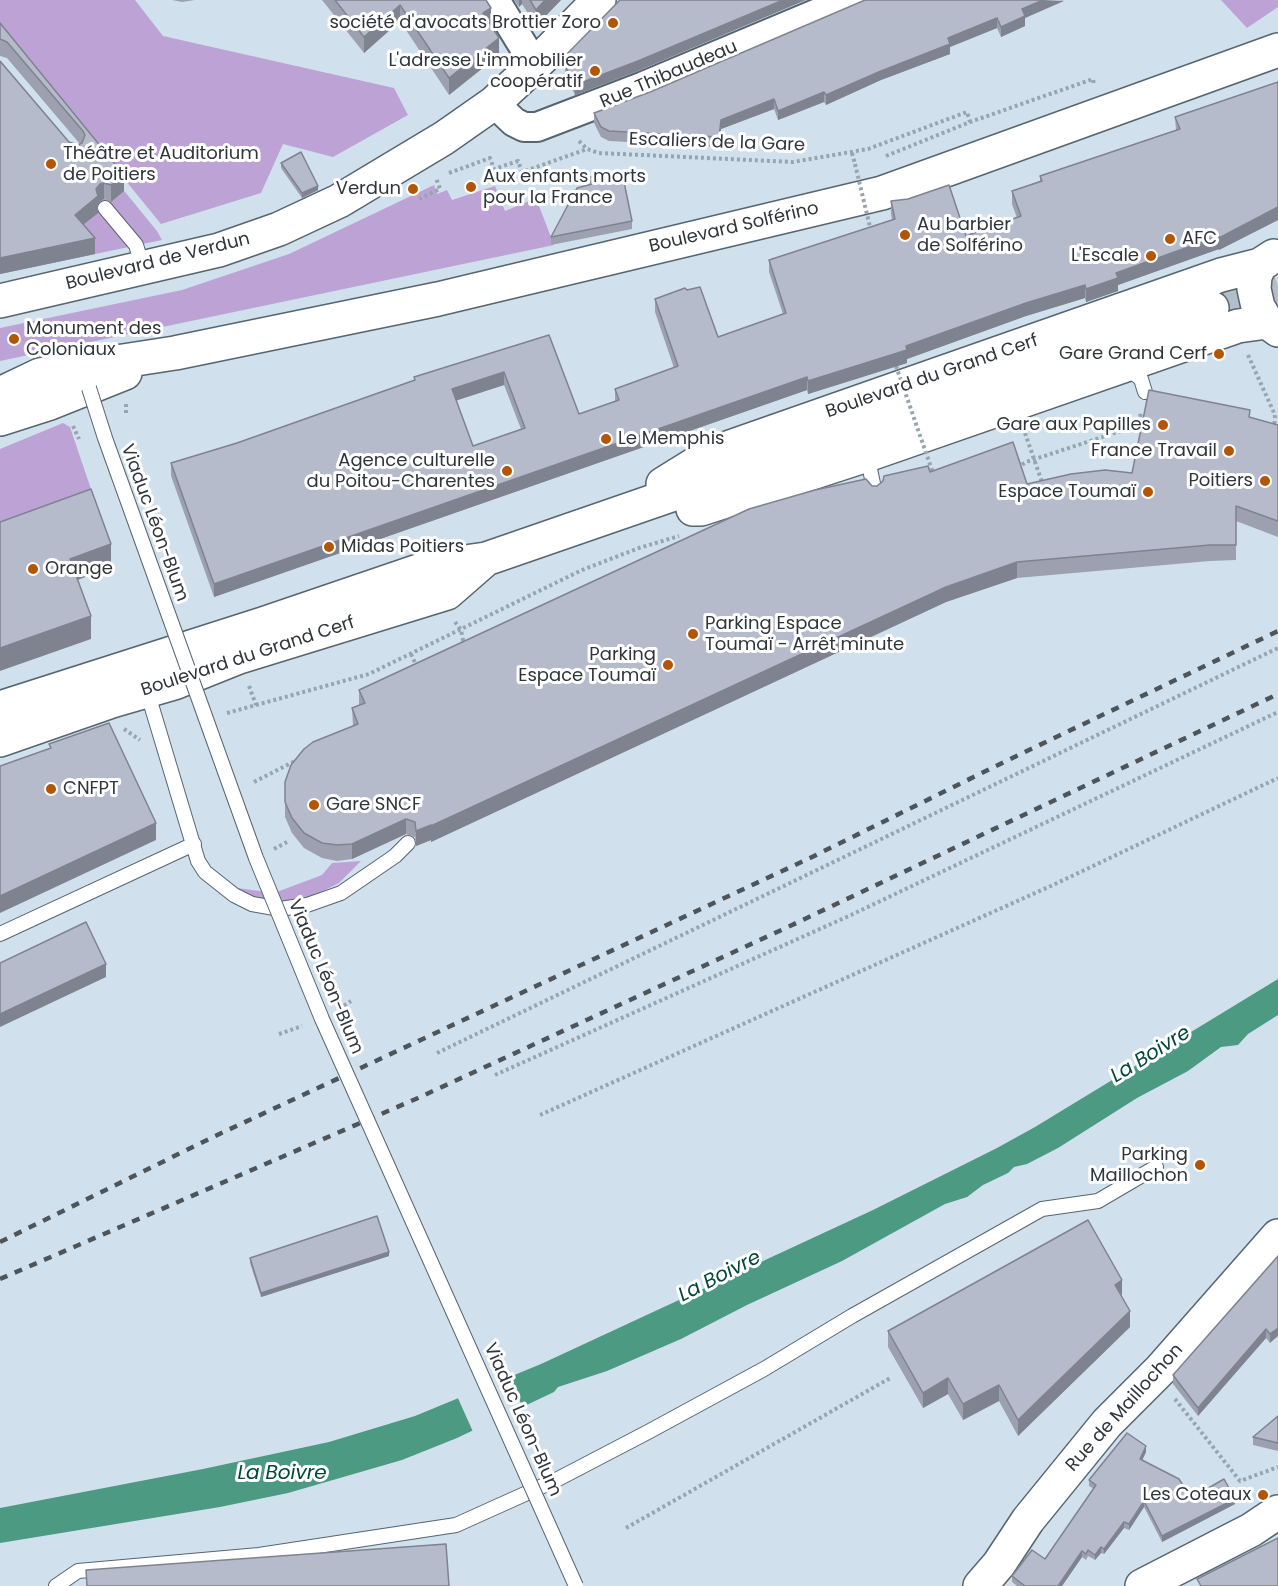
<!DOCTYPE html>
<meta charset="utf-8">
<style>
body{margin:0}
canvas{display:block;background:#d0e1ed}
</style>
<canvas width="1278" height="1586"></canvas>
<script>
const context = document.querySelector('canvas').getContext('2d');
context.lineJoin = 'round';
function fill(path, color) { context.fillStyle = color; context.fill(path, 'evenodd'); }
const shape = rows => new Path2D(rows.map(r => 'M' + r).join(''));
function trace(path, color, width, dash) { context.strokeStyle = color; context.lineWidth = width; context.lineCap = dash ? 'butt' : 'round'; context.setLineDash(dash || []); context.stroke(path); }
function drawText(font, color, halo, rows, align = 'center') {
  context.font = font + ' Poppins,sans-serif'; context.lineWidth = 6; context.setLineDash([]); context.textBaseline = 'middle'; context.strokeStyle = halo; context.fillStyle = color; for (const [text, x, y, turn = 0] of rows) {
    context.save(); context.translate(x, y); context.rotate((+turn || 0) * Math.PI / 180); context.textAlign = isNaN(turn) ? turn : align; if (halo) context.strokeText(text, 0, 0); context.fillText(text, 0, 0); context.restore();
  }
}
const green = shape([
 [0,0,135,0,163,36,394,88,408,115,333,157,283,144,261,193,161,224,0,27],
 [1221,0,1278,0,1278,7,1247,28],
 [112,176,157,231,162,240,0,274,0,235],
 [434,185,437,194,447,190,452,200,495,186,505,211,536,198,554,245,0,361,0,328,182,290,289,254],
 [63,423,70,427,93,495,0,545,0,449],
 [361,861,339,883,313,896,283,904,259,901,237,888,274,893,322,875,332,863]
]);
const water = shape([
 [1278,979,1278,1015,1248,1034,1238,1045,1221,1047,1188,1071,1137,1098,1058,1148,1027,1164,1014,1167,1008,1173,983,1185,967,1197,945,1204,842,1261,747,1305,681,1339,607,1371,558,1387,554,1392,457,1438,402,1460,288,1493,220,1507,0,1543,0,1508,203,1469,329,1442,415,1416,541,1364,873,1210,997,1148,1035,1127]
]);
const pier = shape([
 [508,1375,524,1410,474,1434,457,1396]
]);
const secondaryTunnel = shape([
 [1212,308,1278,286]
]);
const path = shape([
 [579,141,587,149,599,153,793,162,868,149,967,112,970,122],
 [852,153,855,164],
 [886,156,970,122,1093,79,1094,85],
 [449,173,490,158,494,169,518,161,522,172,587,149],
 [419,199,440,189,436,178],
 [1248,355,1275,415,1274,429],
 [126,404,126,415],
 [73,426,79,439],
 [1025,433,1043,485],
 [1017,468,1026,462,1139,425,1141,411],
 [455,622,461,630,464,645],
 [411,654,417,667],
 [249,686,256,705],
 [227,713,369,674,582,570,639,548,679,536],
 [124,729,140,740],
 [254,782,297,760],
 [274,849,287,842],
 [339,1009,351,1001],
 [279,1034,302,1026],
 [437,1053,1278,648],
 [495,1075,851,915,1278,712],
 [540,1115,1053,885,1278,778],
 [1175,1399,1240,1481,1278,1467],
 [626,1528,892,1377]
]);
const lane = shape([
 [105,208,136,245,143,268],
 [1126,367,1141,379,1145,392],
 [867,455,875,493],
 [147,691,198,861,205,872,234,895,252,904,280,909,307,905,341,893,395,856,408,843],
 [0,934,194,844],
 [56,1586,78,1571,259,1555,456,1525,556,1480,648,1432,764,1369,852,1316,1042,1209,1098,1201,1156,1167]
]);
const street = shape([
 [495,0,535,65],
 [494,103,514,122,524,127,537,127,644,86,849,0]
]);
const secondary = shape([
 [1274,256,1260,265,1255,276,1254,289,1258,307,1267,322,1278,330],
 [0,301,219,250,279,229,339,201,444,138,494,103,535,65,599,0],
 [0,394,40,375,82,365,110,363,175,353,438,299,882,193,1278,50],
 [0,419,50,403,125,373],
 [663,484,713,453,1221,275,1260,265],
 [693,509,701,509,867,455,1238,326,1267,322],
 [0,708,263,624,430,567,486,559,1212,308],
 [0,740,112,701,174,683,239,657,447,593,486,559],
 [980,1586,999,1564,1028,1520,1107,1423,1161,1369,1278,1236],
 [1142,1586,1251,1530,1278,1512]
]);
const rail = shape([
 [0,1242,213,1137,810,858,1004,762,1278,631],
 [0,1279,418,1098,790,926,1278,694]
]);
const pathBridge = shape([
 [855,164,871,231],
 [896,366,934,476]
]);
const laneBridge = shape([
 [89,388,105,438,256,858,322,1019,576,1586]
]);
const wall = shape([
 [172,0,195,0,182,2],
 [322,0,486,0,490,25,499,55,449,95,400,21,364,53],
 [514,0,561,0,536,26,522,4,519,7],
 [1064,0,1025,18,1025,26,1001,37,997,28,950,47,950,54,881,80,826,105,824,102,778,120,774,109,721,129,719,147,609,141,601,137,594,123,594,113,650,92],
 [0,23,124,175,124,191,111,202,104,199,100,201,98,204,98,213,84,224,95,254,0,274,0,61,69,142,78,145,80,144,7,58,0,56],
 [565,56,638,71,575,95,565,75],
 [1278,82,1278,220,1219,250,1219,249,1118,285,1118,291,1086,302,1085,298,1026,316,907,359,907,363,808,394,807,390,214,597,171,476,171,463,237,443,414,380,414,377,549,335,579,414,615,401,615,389,674,368,655,312,655,299,718,337,783,314,769,272,769,260,892,220,891,214,891,201,966,236,1017,218,1012,204,1012,191,1040,181,1040,176,1176,130,1175,117],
 [504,385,521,429,473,446,456,400],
 [281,163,318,190,302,198,281,168],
 [590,177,632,221,632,229,551,245,551,237,590,185],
 [1250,418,1278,425,1278,537,1236,521,1236,560,1210,561,1017,578,946,602,431,842,431,840,416,846,415,837,406,834,352,859,337,861,322,858,304,848,292,833,285,817,285,782,353,726,352,708,359,705,359,690,872,486,877,486,930,472,1027,484,1132,473],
 [389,1256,261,1297,250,1263,250,1258],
 [1278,1256,1270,1343,1266,1338,1198,1416,1173,1384,1173,1375],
 [1121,1296,1130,1327,1018,1436,999,1401,963,1420,948,1394,923,1408,888,1347,888,1331],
 [1278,1416,1278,1451,1253,1445,1253,1437],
 [1146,1452,1142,1460,1191,1498,1235,1504,1162,1542,1144,1507,1129,1530,1124,1528,1104,1554,1101,1553,1095,1560,1088,1556,1086,1560,1082,1557,1062,1586,1017,1586,1012,1582,1012,1576,1045,1559,1094,1489,1089,1486,1089,1480]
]);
const shadedWall = shape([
 [519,0,522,0,522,4,519,7],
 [545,0,561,0,536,26,536,10],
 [783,0,806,0,638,71,575,95,575,85],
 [1043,0,1064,1,1025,18,1025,26,1001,37,1001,27,1022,9],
 [400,5,400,21,364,53,364,37],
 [491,8,491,24,483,29,483,13],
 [997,18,997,28,950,47,950,54,881,80,826,105,826,95,948,38],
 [499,38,499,55,449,95,449,78],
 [824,92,824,102,778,120,778,111],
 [774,99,774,109,721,129,719,147,721,120],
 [124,175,124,191,111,202,111,185],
 [104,183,104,199,100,201,98,204,98,213,75,231,75,215,100,184],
 [318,186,318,190,302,198,302,193],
 [1278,207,1278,220,1219,250,1219,238],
 [1219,236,1219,249,1118,285,1118,291,1086,302,1086,289,1116,273],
 [95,238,95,254,0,274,0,258],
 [1085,285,1085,298,1026,316,907,359,907,363,808,394,808,381,1026,303],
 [504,372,504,385,452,402,452,389],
 [807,377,807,390,214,597,214,584],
 [111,544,111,567,70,583,70,559],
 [1017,562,1017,578,946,602,431,842,431,826,946,587],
 [91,616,91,639,0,671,0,648],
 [406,819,406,834,352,859,352,844],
 [156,823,156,840,0,913,0,896],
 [431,825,431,840,416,846,416,831],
 [106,964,106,977,0,1027,0,1014],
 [389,1252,389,1256,261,1297,261,1293],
 [1122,1280,1122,1296,1115,1285],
 [1130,1311,1130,1327,1018,1436,1018,1420],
 [1278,1328,1278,1336,1270,1343,1270,1334],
 [1266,1329,1266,1338,1198,1416,1198,1408],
 [948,1378,948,1394,923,1408,923,1393],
 [999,1385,999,1401,963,1420,963,1404],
 [1146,1446,1146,1452,1140,1465,1140,1459],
 [1235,1499,1235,1504,1162,1542,1162,1536],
 [1144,1501,1144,1507,1129,1530,1129,1524],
 [1124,1522,1124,1528,1104,1554,1104,1549],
 [1101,1547,1101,1553,1095,1560,1095,1555],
 [1082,1551,1082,1557,1062,1586,1058,1586]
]);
const building = shape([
 [335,0,486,0,491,8,483,13,499,38,449,78,400,5,364,37,335,0],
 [530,0,545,0,536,10,530,0],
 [620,0,783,0,638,61,575,85,565,66,565,56,620,0],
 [865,0,1043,0,1022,9,1025,16,1001,27,997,18,948,38,950,44,881,71,826,95,824,92,778,111,774,99,721,120,719,137,609,131,601,127,594,113,650,92,865,0],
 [0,23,124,175,111,185,104,183,100,184,96,189,98,196,75,215,95,238,0,258,0,61,69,142,78,145,82,143,85,135,83,131,7,42,0,39,0,23],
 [1278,82,1278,207,1219,238,1219,236,1116,273,1118,278,1086,289,1085,285,1026,303,906,346,907,350,808,381,807,377,214,584,171,463,237,443,415,380,414,377,549,335,579,414,619,400,615,389,678,366,655,299,685,288,687,290,700,287,718,337,786,313,769,260,895,219,891,201,908,199,949,185,966,236,1021,216,1012,191,1042,181,1040,176,1180,129,1175,117,1278,82],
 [504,372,525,428,473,446,452,389,504,372],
 [301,152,318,186,302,193,281,163,301,152],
 [619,171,621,181,624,182,632,221,551,237,577,188,592,184,590,177,619,171],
 [1149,390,1250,410,1249,417,1278,425,1278,521,1236,506,1236,545,1210,545,1017,562,946,587,431,826,431,825,416,831,415,822,406,819,352,844,337,845,322,843,304,833,292,818,285,802,285,782,291,765,304,749,313,742,358,724,352,708,365,703,359,690,749,509,815,490,866,479,872,486,877,486,883,481,884,476,928,466,930,472,1013,442,1027,484,1071,474,1105,470,1132,473,1149,390],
 [91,489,111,544,70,559,91,616,0,648,0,522,91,489],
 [109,723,156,823,0,896,0,766,51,748,49,744,109,723],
 [86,922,106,964,0,1014,0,963,86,922],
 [377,1216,389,1252,261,1293,250,1258,377,1216],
 [1088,1220,1122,1280,1115,1285,1130,1311,1018,1420,999,1385,963,1404,948,1378,923,1393,888,1331,1088,1220],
 [1278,1256,1278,1328,1270,1334,1266,1329,1198,1408,1173,1375,1278,1256],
 [1278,1416,1278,1443,1253,1437,1278,1416],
 [1127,1433,1146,1446,1140,1459,1179,1479,1191,1498,1224,1479,1235,1499,1162,1536,1144,1501,1129,1524,1124,1522,1104,1549,1101,1547,1095,1555,1088,1550,1086,1554,1082,1551,1058,1586,1025,1586,1012,1576,1032,1550,1045,1559,1096,1485,1089,1480,1127,1433],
 [1278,1538,1278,1586,1201,1586,1197,1579,1278,1538],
 [446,1544,449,1586,87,1586,86,1570,446,1544]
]);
const markers = [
 [613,23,6,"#b35502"],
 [595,71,6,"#b35502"],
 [51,164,6,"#b35502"],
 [471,187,6,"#b35502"],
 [413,189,6,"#b35502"],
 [905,235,6,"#b35502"],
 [1170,239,6,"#b35502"],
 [1151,256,6,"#b35502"],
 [14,339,6,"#b35502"],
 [1219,354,6,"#b35502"],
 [1163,425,6,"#b35502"],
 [606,439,6,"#b35502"],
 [1229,451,6,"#b35502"],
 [507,471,6,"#b35502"],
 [1265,481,6,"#b35502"],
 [1148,492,6,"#b35502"],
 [329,547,6,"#b35502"],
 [33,569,6,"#b35502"],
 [693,634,6,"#b35502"],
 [668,665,6,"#b35502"],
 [51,789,6,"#b35502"],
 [314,805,6,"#b35502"],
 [1200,1165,6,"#b35502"],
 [1263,1495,6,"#b35502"]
];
const poiNames = [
 ["société d'avocats Brottier Zoro",601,23],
 ["L'adresse L'immobilier",583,61],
 ["coopératif",583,82],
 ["Théâtre et Auditorium",63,154,"left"],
 ["de Poitiers",63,175,"left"],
 ["Aux enfants morts",483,177,"left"],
 ["pour la France",483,198,"left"],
 ["Verdun",401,189],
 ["Au barbier",917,225,"left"],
 ["de Solférino",917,246,"left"],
 ["AFC",1182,239,"left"],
 ["L'Escale",1139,256],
 ["Monument des",26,329,"left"],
 ["Coloniaux",26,350,"left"],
 ["Gare Grand Cerf",1207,354],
 ["Gare aux Papilles",1151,425],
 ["Le Memphis",618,439,"left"],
 ["France Travail",1217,451],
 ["Agence culturelle",495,461],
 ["du Poitou-Charentes",495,482],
 ["Poitiers",1253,481],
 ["Espace Toumaï",1136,492],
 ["Midas Poitiers",341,547,"left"],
 ["Orange",45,569,"left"],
 ["Parking Espace",705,624,"left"],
 ["Toumaï - Arrêt minute",705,645,"left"],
 ["Parking",656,655],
 ["Espace Toumaï",656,676],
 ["CNFPT",63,789,"left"],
 ["Gare SNCF",326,805,"left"],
 ["Parking",1188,1155],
 ["Maillochon",1188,1176],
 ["Les Coteaux",1251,1495]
];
const streetNames = [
 ["Rue Thibaudeau",669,75,-23],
 ["Escaliers de la Gare",717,143,2],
 ["Boulevard Solférino",734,228,-13],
 ["Boulevard de Verdun",158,262,-14],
 ["Boulevard du Grand Cerf",932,377,-19],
 ["Viaduc Léon-Blum",154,523,70],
 ["Boulevard du Grand Cerf",248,657,-18],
 ["Viaduc Léon-Blum",325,977,67],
 ["Rue de Maillochon",1125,1408,-48],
 ["Viaduc Léon-Blum",522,1420,66]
];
const waterNames = [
 ["La Boivre",1151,1055,-32],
 ["La Boivre",720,1277,-27],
 ["La Boivre",282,1474]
];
fill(green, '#bda3d5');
fill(water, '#4c9a82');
fill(pier, '#d0e1ed');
trace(secondaryTunnel, '#b0bfc9', 33, [33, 16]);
trace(lane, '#56656f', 16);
trace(street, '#56656f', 32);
trace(secondary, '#56656f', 36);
trace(path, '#97a5ae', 4, [3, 3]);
trace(lane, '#fff', 14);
trace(street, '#fff', 28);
trace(secondary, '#fff', 33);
trace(rail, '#4d555b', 4.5, [8, 8]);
trace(laneBridge, '#56656f', 16, []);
trace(pathBridge, '#97a5ae', 4, [3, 3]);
trace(laneBridge, '#fff', 14);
fill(wall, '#9da1af');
fill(shadedWall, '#7f838f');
fill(building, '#b6bbcc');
trace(building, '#7f838f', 1.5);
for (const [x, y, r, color] of markers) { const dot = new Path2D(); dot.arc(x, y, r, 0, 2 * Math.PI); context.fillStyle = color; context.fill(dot); trace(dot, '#fff', 2); }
drawText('18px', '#2f353a', '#fff', poiNames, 'right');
drawText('18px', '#2f353a', '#fff', streetNames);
drawText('italic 20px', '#004837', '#fff', waterNames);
</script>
